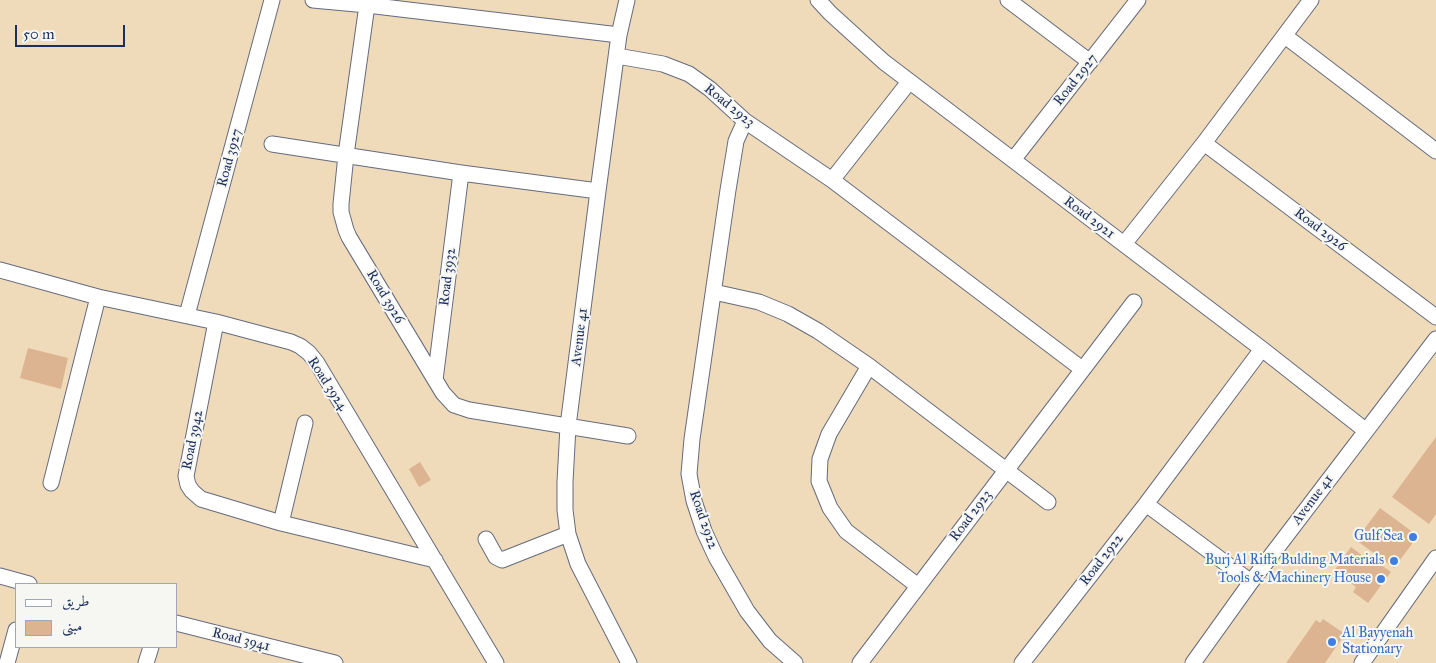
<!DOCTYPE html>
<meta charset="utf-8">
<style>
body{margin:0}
#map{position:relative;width:1436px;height:663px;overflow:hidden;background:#efdbba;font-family:"IM FELL Great Primer",Amiri,serif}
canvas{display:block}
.legend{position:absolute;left:15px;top:583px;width:162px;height:65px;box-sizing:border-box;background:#f6f6f2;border:1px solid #9ea6b7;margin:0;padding:6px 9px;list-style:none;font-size:15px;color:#1b2f5e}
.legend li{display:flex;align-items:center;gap:10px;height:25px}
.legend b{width:25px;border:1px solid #9ea6b7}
.scale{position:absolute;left:15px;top:25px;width:110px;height:22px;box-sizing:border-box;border:2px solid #1b2f5e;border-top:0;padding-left:6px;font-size:15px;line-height:18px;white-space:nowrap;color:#1b2f5e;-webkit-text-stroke:4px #f6f6f2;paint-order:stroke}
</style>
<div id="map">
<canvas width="1436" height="663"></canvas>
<ul class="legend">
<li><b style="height:6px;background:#fff"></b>طريق</li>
<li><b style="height:14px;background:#ddb491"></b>مبنى</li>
</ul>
<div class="scale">50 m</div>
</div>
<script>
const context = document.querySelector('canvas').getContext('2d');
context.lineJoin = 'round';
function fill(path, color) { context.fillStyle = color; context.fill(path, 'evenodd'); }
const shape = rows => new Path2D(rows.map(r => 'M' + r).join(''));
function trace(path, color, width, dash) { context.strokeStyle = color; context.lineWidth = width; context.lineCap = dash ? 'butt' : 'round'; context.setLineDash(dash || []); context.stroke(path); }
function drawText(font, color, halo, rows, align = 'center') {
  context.font = font + ' "IM FELL Great Primer",serif'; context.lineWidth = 4; context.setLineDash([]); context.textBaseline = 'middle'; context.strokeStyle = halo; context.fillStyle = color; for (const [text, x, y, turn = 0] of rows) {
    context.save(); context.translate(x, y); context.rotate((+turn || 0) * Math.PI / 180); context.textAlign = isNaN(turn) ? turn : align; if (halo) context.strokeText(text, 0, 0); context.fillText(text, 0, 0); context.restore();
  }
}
const building = shape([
 [28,348,68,358,61,389,20,378],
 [1436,437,1436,514,1429,524,1392,497],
 [420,462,431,480,419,487,409,469],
 [1380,508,1418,536,1394,568,1356,540],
 [1351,547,1375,565,1377,562,1391,572,1368,603,1353,592,1356,587,1334,571],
 [1323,619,1345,634,1325,663,1286,663,1316,620,1320,623]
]);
const street = shape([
 [313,0,367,5,619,35],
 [627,0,619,35,598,191,568,426,565,482,565,510,568,534,578,564,629,663],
 [818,0,830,13,884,62,1262,349,1365,430],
 [1008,0,1090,62],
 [367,5,346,155,341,204,341,212,346,230,349,237,443,393,454,405,469,410,628,436],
 [1285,36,1436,151],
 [617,56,663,64,689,74,710,89,745,121,832,180,1082,369],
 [745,121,736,141,728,190,692,439,689,474,694,501,704,531,716,557,747,611,770,641,795,663],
 [1204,143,1436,317],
 [272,144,461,173,598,191],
 [1013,160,1138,0],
 [832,180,909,82],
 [1124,244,1204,143,1311,0],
 [0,270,98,297,216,322,291,342,300,346,309,353,317,363,496,663],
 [714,292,759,302,788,314,818,331,869,366,1048,502],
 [187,315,272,0],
 [216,322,186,476,188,485,192,491,201,499,281,523,435,560],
 [869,366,829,434,820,459,819,481,830,508,846,531,918,586],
 [435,380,461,173],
 [51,483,98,297],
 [1146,504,1251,582],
 [281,523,305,423],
 [486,539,496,557,502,560,568,534],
 [0,576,29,584],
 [176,623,335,663],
 [7,663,16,630],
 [146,663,151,647],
 [860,663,1134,302],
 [1022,663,1146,504,1262,349],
 [1193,663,1251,582,1436,339],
 [1362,663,1436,558]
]);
const markers = [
 [1413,537,5,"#3f7fe0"],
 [1394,561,5,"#3f7fe0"],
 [1381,579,5,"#3f7fe0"],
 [1332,642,5,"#3f7fe0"]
];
const streetNames = [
 ["Road 2927",1076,80,-52],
 ["Road 2923",729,106,39],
 ["Road 3927",230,158,-75],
 ["Road 2921",1089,218,37],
 ["Road 2926",1320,230,37],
 ["Road 3932",448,277,-83],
 ["Road 3926",385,297,59],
 ["Avenue 41",580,337,-83],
 ["Road 3924",327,384,57],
 ["Road 3942",193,440,-79],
 ["Avenue 41",1313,500,-53],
 ["Road 2923",971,516,-53],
 ["Road 2922",703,520,71],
 ["Road 2922",1102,560,-52],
 ["Road 3941",241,640,14]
];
const shopNames = [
 ["Gulf Sea",1403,537],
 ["Burj Al Riffa Bulding Materials",1384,561],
 ["Tools & Machinery House",1371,579],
 ["Al Bayyenah",1342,634,"left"],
 ["Stationary",1342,650,"left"]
];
fill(building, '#ddb491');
trace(street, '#656b7e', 17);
trace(street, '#fff', 15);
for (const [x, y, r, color] of markers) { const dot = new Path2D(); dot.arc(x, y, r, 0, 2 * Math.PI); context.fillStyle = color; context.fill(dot); trace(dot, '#f6f6f2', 2); }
drawText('14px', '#1b2f5e', '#f6f6f2', streetNames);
drawText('14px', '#366cbe', '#f6f6f2', shopNames, 'right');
</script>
